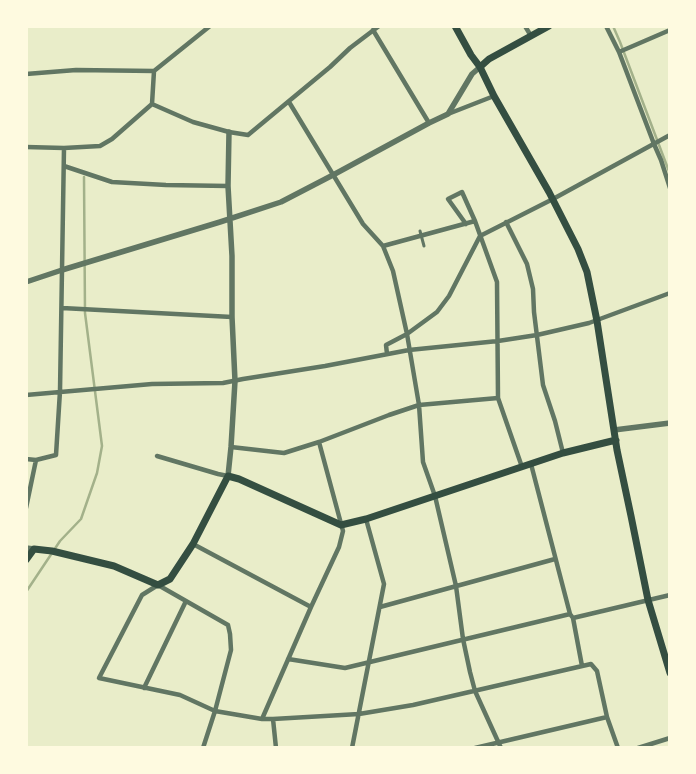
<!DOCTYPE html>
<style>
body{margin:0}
#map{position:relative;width:696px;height:774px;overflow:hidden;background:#e9edc9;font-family:Merriweather,serif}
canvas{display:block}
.frame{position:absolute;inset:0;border:28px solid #fefae0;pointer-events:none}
</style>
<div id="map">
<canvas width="696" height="774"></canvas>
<div class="frame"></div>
</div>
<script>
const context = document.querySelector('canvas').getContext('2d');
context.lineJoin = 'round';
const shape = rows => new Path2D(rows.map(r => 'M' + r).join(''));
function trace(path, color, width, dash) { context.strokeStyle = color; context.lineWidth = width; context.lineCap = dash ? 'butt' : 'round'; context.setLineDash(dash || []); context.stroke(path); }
const stream = shape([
 [613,26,620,42,670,174],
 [26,592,60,541,81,519,97,473,102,446,85,313,84,177]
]);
const pedestrian = shape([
 [420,231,424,246]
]);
const minor = shape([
 [525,26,531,36],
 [606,26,619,52,654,144,661,160,670,188],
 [373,30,429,123],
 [619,52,670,30],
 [26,74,76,70,154,71,210,26],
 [289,102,363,224,383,246,393,271,407,334,419,405,423,462,435,496,456,586,463,639,470,672,475,691,501,748],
 [152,104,193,122,229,132,248,135,330,67,350,48,379,26],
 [448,114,494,96],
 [26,147,64,148,100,146,112,139,152,104,154,71],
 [64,166,112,182,166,185,228,186],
 [506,222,527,264,533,289,534,312,543,385,555,421,563,453],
 [466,224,448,199,462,192,475,221,497,282,498,398,522,467],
 [383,246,475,221],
 [62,308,232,317],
 [387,354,386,345,407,334,437,312,449,296,480,236,553,199,670,135],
 [26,395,152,384,223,383,243,379,325,366,409,350,498,341,537,335,589,323,670,293],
 [231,447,284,453,319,442,389,415,419,405,498,398],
 [157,456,218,474,228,476],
 [26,459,36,460,56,455,60,391,64,148],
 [531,464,570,614,573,618,582,666],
 [26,508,36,460],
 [193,544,311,607],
 [380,607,555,559],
 [573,618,670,595],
 [288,659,345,668,570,614],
 [144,688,186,601],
 [262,719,311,607,339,547,343,531,319,442],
 [273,719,276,748],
 [203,748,215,711,231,650,230,634,228,625,158,585,142,595,99,678,180,695,215,711,262,719,273,719,359,714,413,705,591,664,597,671,607,717,618,748],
 [352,748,384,584,366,519],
 [475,748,607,717],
 [638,748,670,738]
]);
const tertiary = shape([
 [26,282,62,270,220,222,281,202,333,175,429,123,448,114,472,74,480,67],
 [614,430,670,423],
 [228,476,231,447,235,381,232,317,232,256,228,186,229,132],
 [26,548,34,549]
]);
const primary = shape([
 [480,67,494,96,549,192,578,249,587,272,597,321,617,450,631,516,648,600,670,673],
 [26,560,34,549,52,551,114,566,158,585,170,579,193,544,228,476,239,479,341,525,366,519,563,453,616,440]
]);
const trunk = shape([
 [455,26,471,55,480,67,489,59,549,26]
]);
trace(stream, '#a3b18a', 2.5);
trace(pedestrian, '#617663', 3);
trace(minor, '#617663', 4.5);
trace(tertiary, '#617663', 5.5);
trace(primary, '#344e41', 7);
trace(trunk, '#344e41', 7);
</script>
